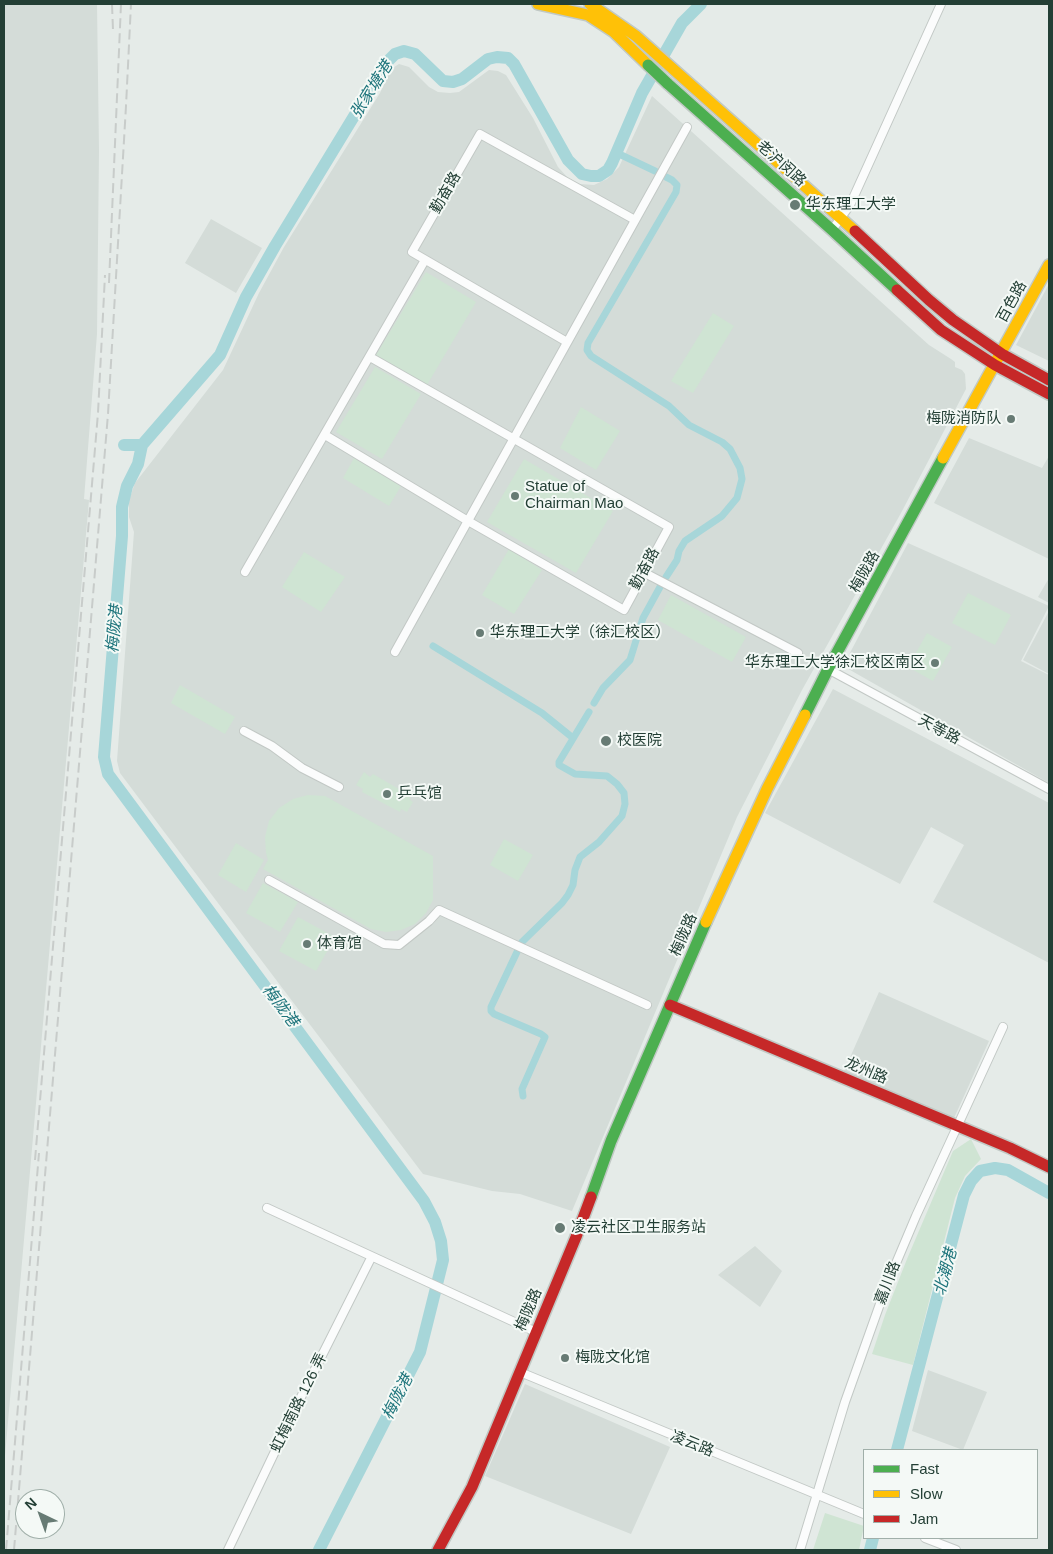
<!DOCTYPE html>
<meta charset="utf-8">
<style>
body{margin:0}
#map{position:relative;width:1053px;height:1554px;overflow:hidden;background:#e5ebe8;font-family:Arial,sans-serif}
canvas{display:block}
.frame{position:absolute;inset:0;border:5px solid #233f35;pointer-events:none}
.legend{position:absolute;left:863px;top:1449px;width:175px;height:90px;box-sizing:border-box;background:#f4f9f6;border:1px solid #a0afa9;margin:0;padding:6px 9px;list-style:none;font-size:15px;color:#233f35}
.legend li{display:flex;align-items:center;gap:10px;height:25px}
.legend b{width:25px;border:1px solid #a0afa9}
.north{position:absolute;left:15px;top:1489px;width:50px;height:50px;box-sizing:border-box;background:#f4f9f6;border:1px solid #a0afa9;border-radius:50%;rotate:318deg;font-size:14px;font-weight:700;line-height:20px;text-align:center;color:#233f35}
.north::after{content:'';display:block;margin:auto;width:18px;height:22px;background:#677b74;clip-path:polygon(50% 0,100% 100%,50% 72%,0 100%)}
</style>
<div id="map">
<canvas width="1053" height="1554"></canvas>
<div class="frame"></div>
<ul class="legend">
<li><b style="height:6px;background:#4caf50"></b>Fast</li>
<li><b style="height:6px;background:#ffc107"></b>Slow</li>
<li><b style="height:6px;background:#c62828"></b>Jam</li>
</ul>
<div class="north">N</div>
</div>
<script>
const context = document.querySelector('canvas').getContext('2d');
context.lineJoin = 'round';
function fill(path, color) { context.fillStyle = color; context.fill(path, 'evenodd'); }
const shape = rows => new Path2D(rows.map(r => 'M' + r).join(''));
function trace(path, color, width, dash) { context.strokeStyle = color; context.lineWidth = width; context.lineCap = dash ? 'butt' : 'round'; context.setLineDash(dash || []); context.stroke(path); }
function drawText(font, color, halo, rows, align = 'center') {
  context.font = font + ' Arial,"Noto Sans SC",sans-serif'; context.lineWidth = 4; context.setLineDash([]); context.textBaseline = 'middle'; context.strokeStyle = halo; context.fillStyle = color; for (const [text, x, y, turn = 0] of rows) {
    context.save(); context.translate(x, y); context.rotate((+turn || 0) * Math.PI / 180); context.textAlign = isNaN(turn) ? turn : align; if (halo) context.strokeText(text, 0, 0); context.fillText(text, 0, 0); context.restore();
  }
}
const built = shape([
 [4,4,97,4,99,151,97,334,84,499,89,500,4,1467],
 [399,64,409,67,429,87,438,92,450,93,459,92,489,70,498,71,506,75,533,118,558,167,568,178,580,184,594,185,607,179,619,167,652,96,929,345,951,359,955,362,955,367,962,370,965,374,966,389,901,513,802,690,737,817,572,1211,520,1194,492,1191,423,1174,162,829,120,773,117,761,134,532,129,517,129,500,135,483,223,370,259,293,284,247,380,93,391,69],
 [211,219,262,248,236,293,185,263],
 [1049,284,1049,361,1016,345],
 [969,438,1042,468,1049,456,1049,559,934,503],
 [908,543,1049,606,1021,661,1049,675,1049,783,843,666],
 [1049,578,1049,603,1038,597],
 [1049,611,1049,674,1023,660],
 [833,689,1049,803,1049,963,933,902,964,845,931,827,900,884,765,813],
 [879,992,989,1041,954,1118,844,1071],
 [755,1246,782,1271,760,1307,718,1275],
 [928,1370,987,1392,963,1450,912,1431],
 [525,1384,670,1447,631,1534,485,1476]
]);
const green = shape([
 [426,272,476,302,427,385,376,355],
 [713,313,734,326,693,393,671,381],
 [375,367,421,394,382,459,336,432],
 [581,407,620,431,596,470,560,448],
 [354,458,401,486,389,506,343,478],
 [524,459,613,511,576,573,487,522],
 [509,549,542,570,514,614,482,595],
 [304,552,345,577,321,612,282,587],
 [968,593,1011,615,995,645,952,623],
 [671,595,746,637,732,662,658,620],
 [927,633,952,647,933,681,908,667],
 [180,685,235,717,225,734,171,703],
 [364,772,370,777,373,774,411,796,409,799,413,802,407,812,401,809,400,812,362,792,363,789,356,785],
 [308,795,325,796,433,856,433,900,426,913,415,924,401,930,386,932,371,929,263,869,268,860,266,853,265,837,269,821,279,808,293,799],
 [504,839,533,855,518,881,490,865],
 [236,843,264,860,246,892,218,875],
 [263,883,298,902,280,932,246,913],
 [298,917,335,937,316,971,279,951],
 [971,1139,981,1159,965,1176,955,1198,913,1365,872,1354,885,1315,907,1259,953,1151],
 [825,1513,864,1526,859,1550,813,1550]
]);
const canal = shape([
 [617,153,655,171],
 [666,177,672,180,677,185,676,192,588,343,587,350,591,356,669,406,689,425,722,442,730,449,740,468,742,479,737,498,722,516,685,541,679,551,677,560,666,577],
 [433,646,542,713,573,738],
 [594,703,603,688,630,660,643,618,660,587],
 [522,942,562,903,568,895,573,885,575,870,580,857,599,842,622,816,625,804,624,793,617,784,607,776,575,774,559,765,559,762,589,712],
 [517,952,491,1007,491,1011,494,1014,541,1034,545,1037,522,1089,523,1096]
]);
const river = shape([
 [124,445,142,445,220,355,246,297,275,246,387,62,395,54,404,51,415,54,443,81,453,82,462,79,488,59,497,57,508,58,514,64,568,160,582,174,591,176,599,176,608,170,612,163,642,93,682,23,701,4],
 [142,445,138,464,127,486,122,507,122,536,104,757,108,774,424,1201,435,1222,441,1241,443,1260,420,1352,319,1550],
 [897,1450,964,1195,971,1181,980,1171,995,1168,1008,1170,1049,1193],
 [870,1550,873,1538]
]);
const street = shape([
 [832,230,850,205,941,4],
 [567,342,412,252,480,134,635,220],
 [325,435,468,521,624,610,669,527,370,357],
 [245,572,425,260],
 [643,572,798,653],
 [395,652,687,127],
 [828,669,1049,789],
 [244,731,272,746,302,768,339,787],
 [269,880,384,944,399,945,429,921,439,910,647,1005],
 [267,1208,536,1332],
 [520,1372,864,1514],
 [925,1538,956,1550],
 [228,1550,299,1401,371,1258],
 [800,1550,845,1402,886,1287,916,1216,1003,1027]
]);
const fast = shape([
 [667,83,832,230,897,290],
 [805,715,828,669,943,458],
 [591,1197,611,1141,706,922]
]);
const slow = shape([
 [538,4,588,15,614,32,648,65],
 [590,4,636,36,855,231],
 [943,458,1049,265],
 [706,922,767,789,805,715]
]);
const jam = shape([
 [855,231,929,300,953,320,1002,354,1049,380],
 [897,290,941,330,995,365,1049,394],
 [670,1005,1010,1148,1049,1167],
 [438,1550,472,1487,576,1237,591,1197]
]);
const rail = shape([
 [112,4,113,30],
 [109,283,121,4],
 [35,1160,98,413,105,275],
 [6,1550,39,1153],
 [14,1550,108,414,126,106,131,4]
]);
const fastBridge = shape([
 [648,65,667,83]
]);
const markers = [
 [795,205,6,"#677b74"],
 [1011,419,5,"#677b74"],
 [515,496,5,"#677b74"],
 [480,633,5,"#677b74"],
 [935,663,5,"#677b74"],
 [606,741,6,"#677b74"],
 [387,794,5,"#677b74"],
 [307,944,5,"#677b74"],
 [560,1228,6,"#677b74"],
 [565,1358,5,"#677b74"]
];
const streetNames = [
 ["老沪闵路",781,164,42],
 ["勤奋路",446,193,-60],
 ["百色路",1012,302,-61],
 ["勤奋路",645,569,-62],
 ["梅陇路",865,572,-61],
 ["天等路",939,730,28],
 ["梅陇路",684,935,-66],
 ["龙州路",866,1071,23],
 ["嘉川路",888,1283,-69],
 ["梅陇路",529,1310,-67],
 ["虹梅南路 126 弄",299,1403,-64],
 ["凌云路",692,1444,22]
];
const poiNames = [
 ["华东理工大学",806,205],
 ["梅陇消防队",1001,419,"right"],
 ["Statue of",525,487],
 ["Chairman Mao",525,504],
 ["华东理工大学（徐汇校区）",490,633],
 ["华东理工大学徐汇校区南区",925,663,"right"],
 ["校医院",617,741],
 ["乒乓馆",397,794],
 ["体育馆",317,944],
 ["凌云社区卫生服务站",571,1228],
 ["梅陇文化馆",575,1358]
];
const waterNames = [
 ["张家塘港",372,90,-58],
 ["梅陇港",115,629,-85],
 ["梅陇港",280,1006,53],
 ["北潮港",946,1272,-75],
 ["梅陇港",398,1397,-63]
];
fill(built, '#d4dcd8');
fill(green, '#cfe4d3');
trace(canal, '#a7d6d9', 7);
trace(river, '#a7d6d9', 12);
trace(street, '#c2c8c5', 10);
trace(fast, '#c1c9c5', 14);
trace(slow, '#c1c9c5', 14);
trace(jam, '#c1c9c5', 14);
trace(street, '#fbfcfc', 8);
trace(fast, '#4caf50', 11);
trace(slow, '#ffc107', 11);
trace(jam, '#c62828', 11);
trace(rail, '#c8ccca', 2, [10, 5]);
trace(fastBridge, '#c1c9c5', 14, []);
trace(fastBridge, '#4caf50', 11);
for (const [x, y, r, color] of markers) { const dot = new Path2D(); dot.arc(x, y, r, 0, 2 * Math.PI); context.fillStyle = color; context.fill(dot); trace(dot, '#f4f9f6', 2); }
drawText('15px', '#233f35', '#f4f9f6', streetNames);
drawText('15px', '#233f35', '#f4f9f6', poiNames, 'left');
drawText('italic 16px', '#1d747b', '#f4f9f6', waterNames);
</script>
